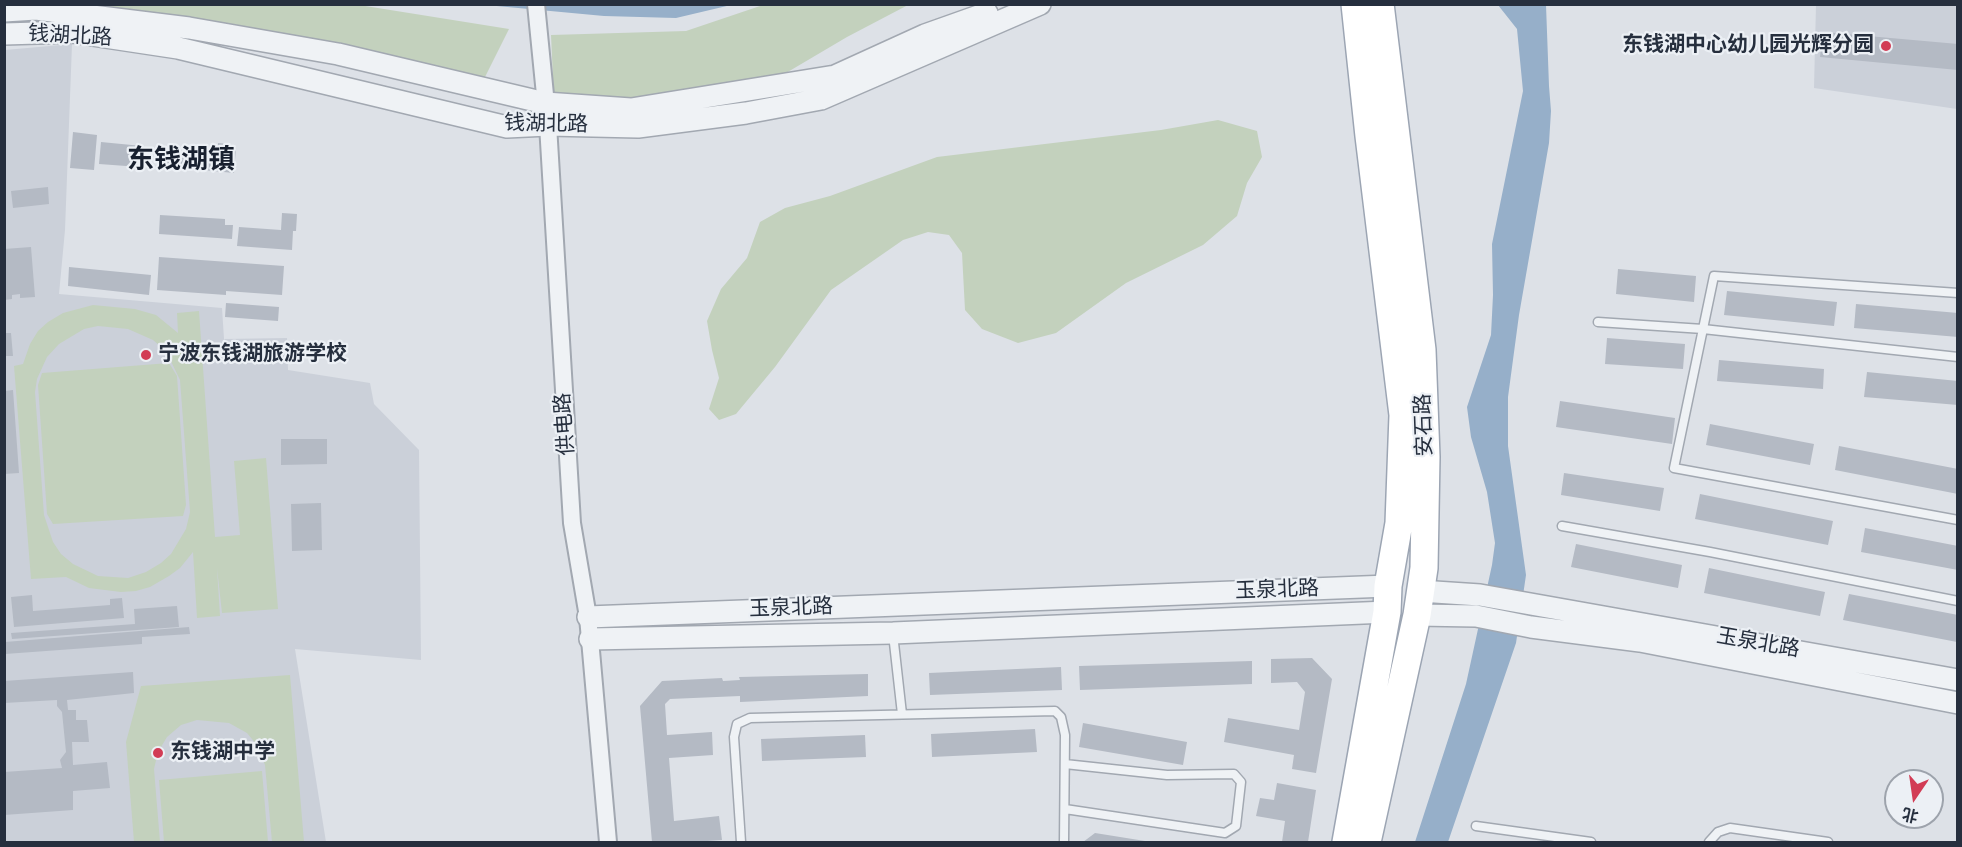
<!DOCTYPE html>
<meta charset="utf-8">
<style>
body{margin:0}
#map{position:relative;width:1962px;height:847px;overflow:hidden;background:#dde1e7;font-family:Jost,"Noto Sans SC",sans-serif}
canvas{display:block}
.frame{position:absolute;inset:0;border:6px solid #262f3e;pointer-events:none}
.north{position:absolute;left:1884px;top:769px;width:60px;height:60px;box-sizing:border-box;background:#ecf0f5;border:2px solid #9da3ac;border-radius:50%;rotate:193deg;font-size:16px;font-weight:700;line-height:24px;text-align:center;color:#262f3e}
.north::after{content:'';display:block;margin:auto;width:21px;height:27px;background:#d23c55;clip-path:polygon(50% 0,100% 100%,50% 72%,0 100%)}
</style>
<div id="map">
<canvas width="1962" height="847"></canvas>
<div class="frame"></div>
<div class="north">北</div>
</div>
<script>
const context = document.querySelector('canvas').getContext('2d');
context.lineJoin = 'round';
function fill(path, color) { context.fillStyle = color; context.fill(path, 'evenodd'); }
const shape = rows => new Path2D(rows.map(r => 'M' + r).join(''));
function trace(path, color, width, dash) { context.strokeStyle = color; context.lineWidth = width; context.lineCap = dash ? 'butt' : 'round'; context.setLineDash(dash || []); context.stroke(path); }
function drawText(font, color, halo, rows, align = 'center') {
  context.font = font + ' Jost,"Noto Sans SC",sans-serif'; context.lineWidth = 4.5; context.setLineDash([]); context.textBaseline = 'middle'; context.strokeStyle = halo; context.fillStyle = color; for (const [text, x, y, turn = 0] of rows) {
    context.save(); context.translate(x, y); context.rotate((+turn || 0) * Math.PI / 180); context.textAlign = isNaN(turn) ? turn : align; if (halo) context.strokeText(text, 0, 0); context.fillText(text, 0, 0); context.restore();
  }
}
const built = shape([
 [1816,5,1957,5,1957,109,1814,88],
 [72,44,65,230,59,294,222,308,224,339,287,338,288,370,370,383,374,404,419,450,421,660,295,649,326,842,5,842,5,50]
]);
const green = shape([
 [76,5,359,5,509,29,483,81],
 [763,5,908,5,847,37,786,73,719,102,555,122,551,35,686,31],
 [1218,120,1257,131,1262,157,1247,183,1237,216,1203,245,1126,283,1056,333,1018,343,982,329,965,310,962,253,949,235,928,232,903,240,831,290,775,367,736,414,719,420,709,409,719,378,712,350,707,321,721,289,747,258,760,222,785,208,830,196,937,157,1161,130],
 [93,305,135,309,156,315,178,333,177,313,199,311,215,537,240,535,234,461,266,458,278,609,222,613,217,568,220,616,197,618,193,552,180,568,169,576,150,587,136,591,121,592,89,588,66,577,31,579,14,366,23,364,30,344,38,331,48,322,63,313],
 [98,326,128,329,153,340,166,351,180,380,190,512,186,529,171,554,161,563,146,572,128,578,98,576,73,564,61,554,53,542,44,515,35,392,37,379,47,357,59,344,84,329],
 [169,363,177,376,186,505,183,516,53,524,47,514,38,385,42,373],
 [290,675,304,842,272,842,265,765,257,745,247,733,229,723,197,720,181,725,167,737,158,752,154,769,160,842,134,842,126,742,141,686],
 [262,771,268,842,164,842,159,780]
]);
const water = shape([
 [486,5,731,5,676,18,604,16],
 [1498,5,1546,5,1549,86,1551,111,1549,143,1519,315,1508,397,1508,446,1526,575,1516,643,1448,842,1415,842,1466,684,1492,565,1495,543,1487,492,1471,437,1467,407,1491,335,1493,295,1492,244,1523,91,1517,29]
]);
const building = shape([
 [1823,32,1958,44,1958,70,1820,57],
 [73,132,97,135,94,170,70,168],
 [101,142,142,146,140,167,99,164],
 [218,143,228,144,227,146,236,147,234,173,161,166,163,152,217,157],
 [48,187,49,204,13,208,11,191],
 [282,213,297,214,296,231,293,231,292,250,237,246,239,227,281,230],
 [160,215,225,219,225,225,233,225,232,239,159,234],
 [31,247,35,297,20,298,20,294,12,295,12,299,4,300,4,249],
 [159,257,284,266,282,295,226,291,226,295,157,290],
 [69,267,151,275,149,295,68,286],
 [1618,269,1696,276,1694,302,1616,294],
 [1727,291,1837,302,1834,326,1724,315],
 [226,303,279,307,278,321,225,317],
 [1856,304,1958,313,1958,337,1854,328],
 [4,333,11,333,13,356,4,356],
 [1607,338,1685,344,1683,369,1605,364],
 [1719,360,1824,369,1823,389,1717,381],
 [1867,372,1958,381,1958,405,1864,397],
 [13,390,19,473,4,474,4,391],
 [1560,401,1675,418,1672,444,1556,427],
 [1710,424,1814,444,1810,465,1706,445],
 [281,439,327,439,327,464,281,465],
 [1839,446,1958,469,1958,494,1835,470],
 [1564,473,1664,488,1660,511,1561,495],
 [1700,494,1833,521,1828,545,1695,519],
 [321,503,322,550,292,551,291,504],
 [1865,528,1958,546,1958,570,1861,552],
 [1576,544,1682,565,1678,588,1571,567],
 [1709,568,1825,592,1820,616,1704,593],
 [1849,594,1958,615,1957,642,1843,620],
 [32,595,33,611,110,605,110,599,122,598,124,618,14,627,11,597],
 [177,606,179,627,12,639,11,633,135,624,134,609],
 [189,627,190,634,142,637,142,644,5,654,5,642],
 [1312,658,1332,679,1316,773,1292,769,1294,755,1224,742,1228,718,1299,730,1305,692,1297,682,1271,683,1271,659],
 [1252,661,1252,684,1080,690,1079,666],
 [1061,667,1062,690,930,695,929,673],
 [133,672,134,693,67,700,68,710,76,710,76,720,87,720,89,742,72,742,73,765,107,762,110,788,73,791,73,810,4,815,4,772,62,768,60,760,66,752,62,712,57,706,57,700,4,703,4,681],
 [868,674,868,696,740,702,740,696,670,699,665,704,667,735,712,732,713,755,669,758,674,821,719,816,722,840,693,842,652,842,640,706,662,681,722,678,723,681,740,680,739,677],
 [1083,723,1187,742,1183,765,1079,747],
 [1035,729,1037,752,932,757,931,734],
 [865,735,866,757,762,761,761,739],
 [1277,783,1316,790,1308,842,1282,842,1285,821,1256,816,1260,798,1274,800],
 [1095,833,1145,841,1144,842,1083,842]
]);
const service = shape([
 [1958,293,1714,276,1674,468,1958,520],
 [1598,322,1703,329,1958,357],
 [1562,526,1710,552,1958,601],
 [893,634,902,714],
 [1065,764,1167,775,1234,774,1241,782,1236,826,1225,833,1065,809],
 [1476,826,1591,842],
 [741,842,734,737,737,724,750,718,1055,711,1061,717,1065,735,1064,842],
 [1709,842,1718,832,1730,828,1828,842]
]);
const minor = shape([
 [536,4,548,125,572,523,588,617,608,842]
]);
const tertiary = shape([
 [4,11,36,9,189,28,338,54,545,103,631,109,835,76,925,35,987,13],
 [4,34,72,32,178,48,507,127,548,125,638,127,746,113,821,99,1040,4],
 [1420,591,1480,595,1958,680],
 [1417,615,1476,616,1531,627,1640,641,1958,703],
 [588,617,1388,586],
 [590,639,893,633,1387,612]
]);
const primary = shape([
 [1346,842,1387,612,1388,586,1399,523,1403,415,1369,136,1355,4],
 [1367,842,1417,615,1424,568,1426,457,1422,350,1380,4]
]);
const markers = [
 [1886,46,6,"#d23c55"],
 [146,355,6,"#d23c55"],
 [158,753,6,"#d23c55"]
];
const streetNames = [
 ["钱湖北路",70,37,3],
 ["钱湖北路",546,125,1],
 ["供电路",566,424,-94],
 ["安石路",1425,425,-92],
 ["玉泉北路",1277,591,-2],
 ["玉泉北路",791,609,-2],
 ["玉泉北路",1758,644,10]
];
const poiNames = [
 ["东钱湖中心幼儿园光辉分园",1874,46,"right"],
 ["宁波东钱湖旅游学校",158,355],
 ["东钱湖中学",170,753]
];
const districtNames = [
 ["东钱湖镇",181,161]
];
fill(built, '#cbd0d9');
fill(green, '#c3d1bd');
fill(water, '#96afc9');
fill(building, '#b4bac4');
trace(service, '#a2a8b1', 11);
trace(minor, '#a2a8b1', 20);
trace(tertiary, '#a2a8b1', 24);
trace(primary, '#9ca5b3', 30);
trace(service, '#eff2f5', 8);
trace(minor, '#eff2f5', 16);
trace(tertiary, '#eff2f5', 21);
trace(primary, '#fff', 27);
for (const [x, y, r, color] of markers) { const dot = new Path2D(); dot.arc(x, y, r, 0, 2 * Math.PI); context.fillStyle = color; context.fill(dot); trace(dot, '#ecf0f5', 2); }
drawText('21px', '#262f3e', '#ecf0f5', streetNames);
drawText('bold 21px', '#262f3e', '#ecf0f5', poiNames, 'left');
drawText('bold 27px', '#18202f', '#ecf0f5', districtNames);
</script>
